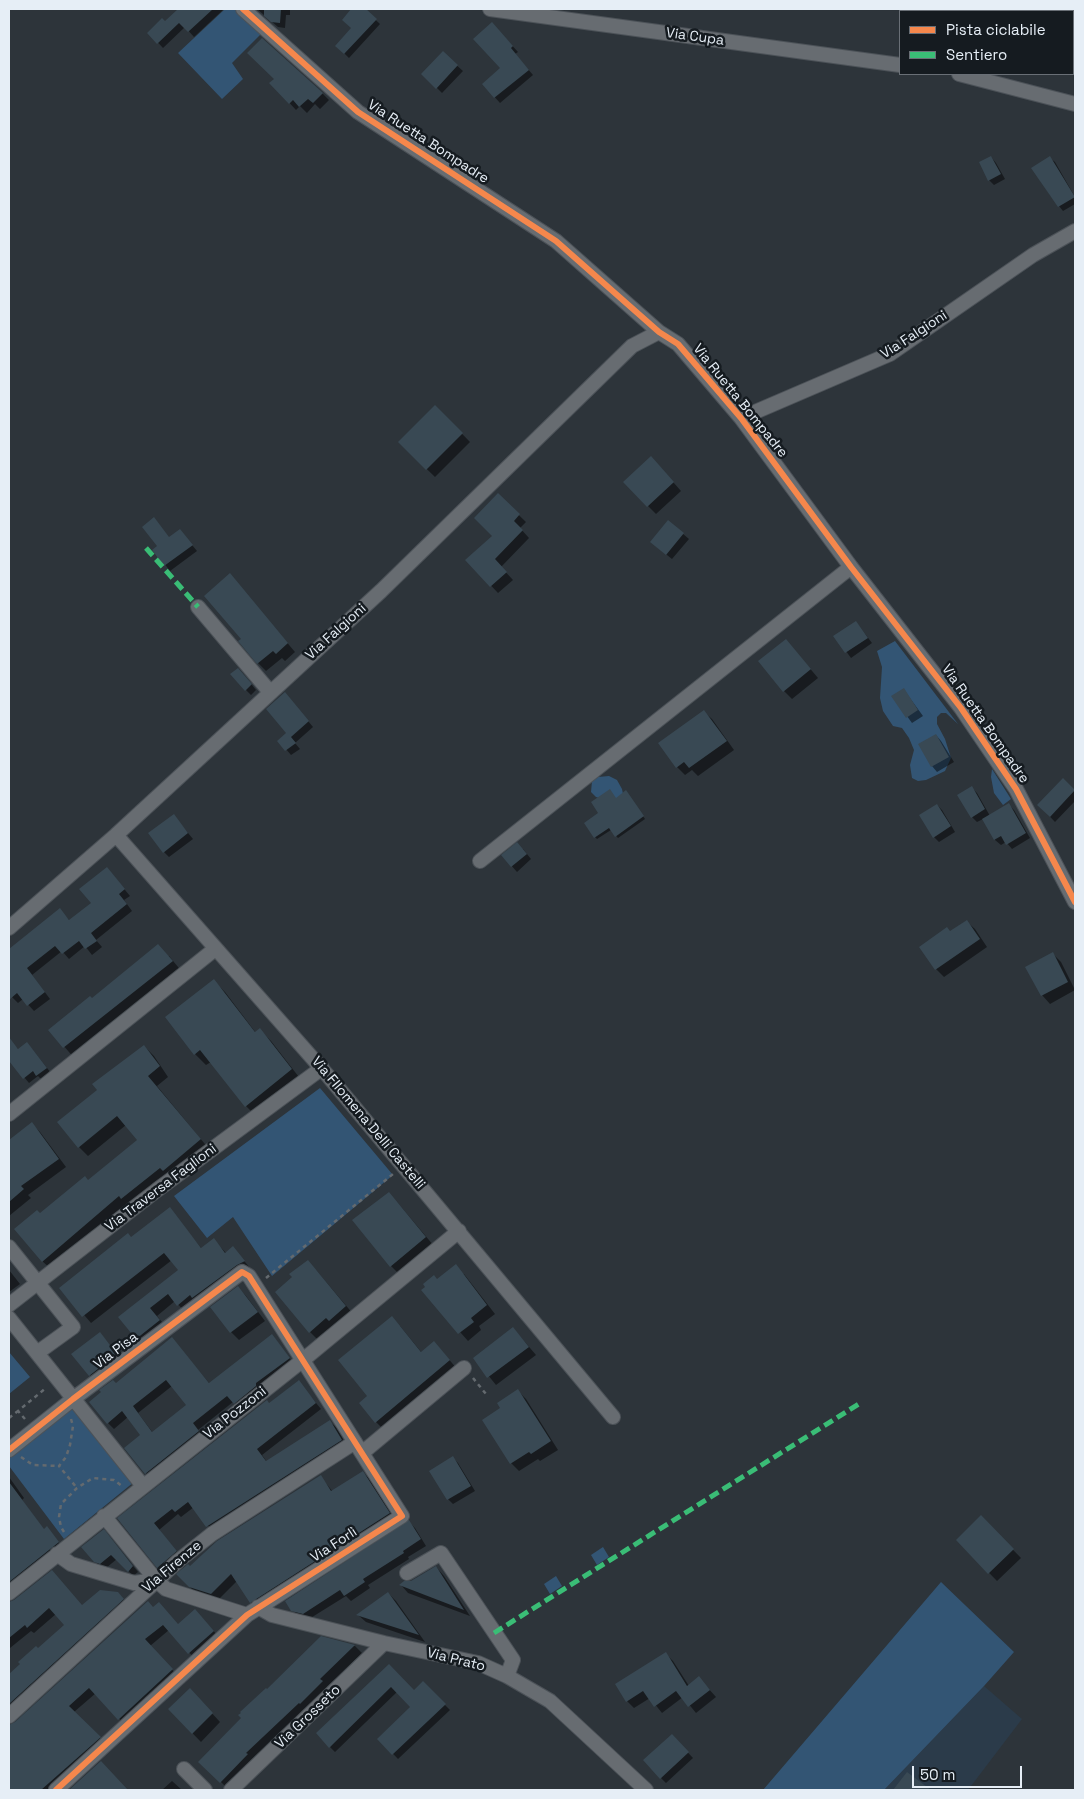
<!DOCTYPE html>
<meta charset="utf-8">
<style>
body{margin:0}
#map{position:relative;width:1084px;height:1799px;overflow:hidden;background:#2d343a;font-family:"Space Grotesk",sans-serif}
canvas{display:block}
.frame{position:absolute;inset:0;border:10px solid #e6eef6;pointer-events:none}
.legend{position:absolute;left:899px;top:10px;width:175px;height:65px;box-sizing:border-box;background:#151b20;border:1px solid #696f76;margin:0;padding:6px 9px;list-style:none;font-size:15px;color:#e6eef6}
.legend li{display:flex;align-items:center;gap:10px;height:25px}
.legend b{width:25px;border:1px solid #696f76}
.scale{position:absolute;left:912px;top:1766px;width:110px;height:22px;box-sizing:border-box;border:2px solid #e6eef6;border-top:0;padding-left:6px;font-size:15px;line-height:18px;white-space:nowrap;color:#e6eef6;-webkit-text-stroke:4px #151b20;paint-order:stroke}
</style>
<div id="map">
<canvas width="1084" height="1799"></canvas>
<div class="frame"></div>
<ul class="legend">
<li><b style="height:6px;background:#f5874c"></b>Pista ciclabile</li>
<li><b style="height:6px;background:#3abd76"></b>Sentiero</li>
</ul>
<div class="scale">50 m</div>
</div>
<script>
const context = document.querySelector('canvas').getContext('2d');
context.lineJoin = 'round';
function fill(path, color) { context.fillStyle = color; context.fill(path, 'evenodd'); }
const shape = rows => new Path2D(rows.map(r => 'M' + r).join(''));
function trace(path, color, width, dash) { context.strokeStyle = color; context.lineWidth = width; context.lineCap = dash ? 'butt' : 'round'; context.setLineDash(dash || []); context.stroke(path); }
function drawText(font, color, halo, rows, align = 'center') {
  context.font = font + ' "Space Grotesk",sans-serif'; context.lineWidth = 5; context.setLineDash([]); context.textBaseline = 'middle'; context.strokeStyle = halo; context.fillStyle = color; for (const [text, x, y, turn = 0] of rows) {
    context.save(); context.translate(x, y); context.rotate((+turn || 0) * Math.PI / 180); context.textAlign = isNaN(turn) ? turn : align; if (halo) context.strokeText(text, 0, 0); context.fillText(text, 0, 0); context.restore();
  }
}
const built = shape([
 [984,1686,1022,1719,968,1790,884,1790]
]);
const green = shape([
 [225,9,236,9,262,33,232,63,243,79,222,99,178,53],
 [895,641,958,724,946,713,941,713,937,717,937,724,945,739,951,758,945,771,926,780,918,781,912,778,910,765,914,750,909,738,902,728,893,726,883,711,880,698,882,667,877,651],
 [992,769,1011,799,1003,805,994,793,991,777],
 [609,776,617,780,622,789,623,794,620,800,602,799,596,797,591,792,592,781,598,777],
 [320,1088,393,1175,272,1276,233,1217,207,1238,174,1196],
 [9,1352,30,1377,9,1394],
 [71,1403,134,1482,64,1539,9,1466,9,1453],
 [603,1547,609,1557,597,1565,591,1555],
 [556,1576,562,1586,550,1594,544,1584],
 [941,1582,1014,1652,984,1686,884,1790,763,1790]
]);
const shadow = shape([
 [180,9,224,9,194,37,185,27,163,48,149,33,165,23],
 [257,9,290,9,290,15,286,15,285,28,278,27],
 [353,9,364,9,380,24,349,58,337,46,353,29,343,20],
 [497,29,518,52,515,54,533,75,500,103,483,84,502,69],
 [262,39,323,94,329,100,320,109,315,104,307,113,300,106,296,110,271,83,275,79],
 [443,53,463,71,442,93,423,74],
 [991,157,996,163,1005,179,994,185,989,180],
 [1050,158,1055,162,1075,197,1075,204,1063,211,1050,195,1033,169],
 [435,406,470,442,435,477,399,442],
 [659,466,681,491,656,514,648,506],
 [498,495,526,522,520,528,529,538,501,567,513,580,498,593,467,560,493,536],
 [669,522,689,539,672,559,657,547],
 [183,534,197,551,170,571,154,550,170,538],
 [230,575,295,652,285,661,282,658,266,671,258,663,243,639],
 [856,622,872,643,851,658,835,636],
 [786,640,818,678,792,699,784,691],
 [243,674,256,690,251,695,246,690],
 [904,690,923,716,912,723,893,697],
 [290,699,313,727,295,743,300,749,291,755,279,741,288,733],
 [703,711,712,719,734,750,698,776,692,770,685,775,677,767],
 [936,735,941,741,954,762,937,772,932,766],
 [1063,779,1075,791,1075,801,1055,822,1039,805],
 [972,788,977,793,990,816,1009,805,1014,810,1030,838,1012,849,1006,842,1001,845,995,840,983,819,977,822,972,817],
 [628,794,645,819,618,838,611,830,597,839,595,837,600,813,616,799],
 [937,805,942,810,955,832,939,842,934,837],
 [174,816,193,839,169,857,164,852],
 [523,849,531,859,517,872,503,856],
 [107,868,130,896,124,900,132,911,96,940,102,947,92,955,85,946,69,959,62,951,32,975,50,999,34,1011,23,999,18,1003,9,994,9,977,19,968,9,954,9,950,60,910,70,921,92,903],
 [966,921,975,929,987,947,944,977,936,969,950,932],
 [1053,954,1061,962,1075,990,1050,1004,1042,995],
 [169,956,183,973,75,1059,50,1030,93,1000],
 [214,981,225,992,256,1033,260,1030,271,1041,302,1081,257,1117,246,1106,211,1062,206,1065,195,1054],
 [14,1045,19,1050,32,1049,51,1073,42,1080,38,1076,29,1083,9,1059,9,1049],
 [144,1046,154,1056,168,1077,157,1086,209,1149,52,1270,42,1261,40,1215,88,1181,139,1140,126,1125,88,1156,79,1147,98,1090],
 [32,1124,40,1132,66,1167,28,1195,31,1198,9,1216,9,1142],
 [397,1202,434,1246,399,1274,391,1266],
 [169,1209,202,1249,214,1240,226,1253,233,1248,251,1269,185,1312,175,1301,157,1316,167,1328,144,1346,120,1317,179,1270,172,1260,91,1323,61,1288,131,1238],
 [9,1270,20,1284,9,1292],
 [316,1270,354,1315,318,1340,310,1332],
 [464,1274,495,1314,479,1326,481,1330,468,1341,423,1290],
 [238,1287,246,1296,265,1321,239,1340,231,1332],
 [400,1326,422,1353,442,1351,457,1369,384,1430,376,1422,369,1396],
 [513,1328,536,1355,496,1385,475,1359],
 [100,1333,124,1362,98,1384,90,1375],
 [272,1335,295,1365,241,1409,233,1402,198,1430,205,1438,152,1480,146,1473,142,1435,128,1417,114,1429,108,1423,116,1385,172,1339,210,1384],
 [172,1386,188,1405,153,1433,138,1413],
 [298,1381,321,1409,262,1455,267,1462,330,1422,336,1427,347,1446,213,1532,194,1507,181,1517,178,1514,159,1530,182,1557,164,1573,119,1519],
 [518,1391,526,1399,558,1450,540,1461,538,1459,519,1471,511,1463,502,1408],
 [453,1458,458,1463,475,1491,453,1504,448,1499],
 [363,1473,370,1479,396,1520,258,1609,251,1602,237,1581,218,1600,197,1594,178,1575,320,1476,333,1492],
 [9,1477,24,1498,22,1500,44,1530,47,1528,64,1549,9,1594],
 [981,1517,1021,1558,997,1581,957,1540],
 [409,1522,415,1528,426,1546,408,1557,409,1559,368,1585,370,1588,351,1601,346,1596,309,1619,299,1616,292,1610],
 [109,1536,138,1572,133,1576,117,1559,106,1568,100,1567,95,1561],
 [436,1567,444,1576,470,1616,408,1593,401,1585,412,1582],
 [118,1593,129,1605,9,1716,9,1676,65,1625,56,1614,34,1633,31,1631,10,1648,9,1646,9,1603,82,1606],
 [388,1593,396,1601,425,1642,366,1622,358,1615],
 [154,1609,179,1625,201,1617,219,1637,195,1659,169,1630,150,1646,178,1676,125,1725,96,1693,74,1712,106,1744,54,1790,9,1790,9,1786,19,1777,9,1766,9,1726,11,1726],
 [321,1638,355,1646,362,1653,327,1687,330,1690,228,1789,200,1761,242,1718,243,1713],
 [666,1654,673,1661,689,1686,699,1678,716,1697,696,1713,683,1697,662,1713,650,1698,634,1708,627,1701],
 [389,1666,414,1692,423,1683,450,1710,398,1759,379,1739,412,1707,397,1692,335,1752,330,1747],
 [198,1698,220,1722,201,1742,169,1709],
 [677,1741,693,1758,666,1783,661,1778],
 [101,1763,127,1790,71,1790],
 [172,1781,182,1790,162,1790]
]);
const building = shape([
 [178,9,213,9,188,32,179,23,157,44,147,33,162,18,165,21],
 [264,9,281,9,280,23,271,22,264,16],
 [351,9,366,9,377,19,344,54,335,46,351,28,342,20],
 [492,22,513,46,511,48,529,70,494,98,482,84,500,68,473,39],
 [262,38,323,93,313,103,308,99,299,107,293,100,289,104,269,83,274,79,247,53],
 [443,51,458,65,436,89,421,74],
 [991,156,1001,174,988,181,979,162],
 [1050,156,1075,197,1058,207,1031,168],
 [435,405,463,433,426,470,398,442],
 [651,456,674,482,647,507,623,482],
 [498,493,520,514,514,521,523,530,495,559,507,572,490,587,465,560,492,536,474,518],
 [154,517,169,537,180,529,193,545,164,566,152,550,157,546,142,527],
 [668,520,684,533,666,555,650,542],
 [230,573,288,643,276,654,273,651,257,664,238,641,241,639,204,596],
 [856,621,868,638,845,653,833,636],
 [786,639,811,669,783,692,758,661],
 [238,668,252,684,245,691,230,674],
 [904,688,918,710,906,718,891,696],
 [285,692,309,721,291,737,296,743,285,751,277,741,286,733,266,709],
 [704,710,727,741,689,768,684,762,676,768,658,743],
 [936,734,949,757,931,767,918,744],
 [1063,778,1075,790,1050,817,1037,805],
 [972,786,985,809,971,818,957,795],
 [610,789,616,798,626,790,644,816,615,837,609,828,594,838,584,823,598,813,591,802],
 [1009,803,1026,833,1006,845,1001,836,994,840,982,819],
 [937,804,951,826,933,838,919,815],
 [174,814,188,833,163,853,148,833],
 [517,842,527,854,511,867,501,855],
 [107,867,125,889,119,894,127,904,91,933,97,941,85,949,79,941,62,954,55,946,27,968,45,992,27,1006,17,993,9,1000,9,949,60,908,69,920,91,903,79,889],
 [967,920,980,939,935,970,919,947,947,927,950,931],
 [158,944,173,961,63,1048,48,1030,90,996,92,998],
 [1053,952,1068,982,1041,996,1025,967],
 [214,979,255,1032,260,1028,292,1069,245,1107,200,1050,194,1055,165,1017],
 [9,1037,18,1049,27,1042,47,1068,36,1076,33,1071,23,1079,9,1061],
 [144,1045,160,1066,148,1076,201,1139,163,1171,160,1168,121,1199,119,1196,42,1262,14,1229,37,1210,40,1213,85,1176,88,1180,137,1140,117,1116,78,1148,57,1122,97,1090,92,1084],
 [32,1122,59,1159,21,1186,24,1189,9,1202,9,1140],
 [389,1192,426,1237,390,1267,352,1220],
 [170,1207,201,1248,214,1238,225,1253,233,1246,245,1261,237,1265,192,1298,190,1295,177,1306,168,1294,150,1308,160,1320,136,1339,118,1317,178,1270,164,1253,82,1317,59,1288,128,1233,131,1237],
 [308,1260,346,1306,329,1321,326,1318,309,1333,275,1292,292,1277,289,1274],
 [456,1264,487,1305,471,1318,474,1322,458,1334,421,1290,425,1287,423,1284,434,1275,437,1279],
 [238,1286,258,1312,230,1333,210,1307],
 [392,1316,421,1352,434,1341,450,1360,375,1423,359,1403,367,1396,338,1360],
 [513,1327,529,1347,487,1378,473,1358],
 [100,1332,117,1354,89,1376,71,1354],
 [272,1334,290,1358,256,1383,256,1386,234,1404,227,1396,193,1423,199,1431,145,1474,124,1448,140,1435,122,1411,107,1424,89,1402,101,1392,99,1390,113,1380,116,1383,172,1337,209,1383],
 [166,1380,186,1405,152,1432,133,1406],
 [299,1380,316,1403,257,1449,266,1461,330,1420,342,1440,206,1527,188,1502,175,1512,172,1509,154,1523,177,1551,157,1568,117,1518,267,1400,269,1403],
 [518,1389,551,1441,531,1454,529,1452,510,1464,482,1420,500,1408,497,1403],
 [453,1456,471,1486,447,1500,429,1471],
 [363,1471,390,1513,250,1603,231,1574,211,1594,189,1587,176,1574,188,1564,190,1566,217,1541,321,1475,331,1491],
 [9,1482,44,1529,47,1526,59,1542,9,1582],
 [981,1515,1014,1549,988,1574,956,1540],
 [409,1520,421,1539,403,1551,404,1553,363,1579,365,1582,344,1596,340,1590,303,1614,291,1611,285,1601],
 [104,1529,133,1566,128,1572,111,1555,100,1564,94,1562,81,1547],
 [436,1566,464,1610,399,1585,404,1581,411,1581],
 [52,1570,82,1605,100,1590,118,1592,124,1599,9,1704,9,1674,20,1664,18,1662,36,1646,38,1648,64,1625,49,1608,27,1628,25,1625,9,1638,9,1602,14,1600],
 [388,1592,419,1635,356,1615],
 [148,1601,153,1607,159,1602,178,1624,195,1609,214,1631,188,1654,163,1625,145,1639,173,1669,118,1720,89,1688,69,1706,101,1737,41,1790,9,1790,9,1725,15,1722],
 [321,1636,355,1645,320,1679,323,1681,300,1704,299,1703,246,1753,248,1754,220,1783,198,1762,241,1718,238,1715,241,1713,240,1712,266,1688,267,1689],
 [666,1652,687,1686,699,1676,710,1690,688,1707,676,1691,654,1707,643,1691,626,1702,615,1684],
 [389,1664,414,1690,423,1681,446,1704,392,1755,377,1739,410,1707,391,1687,329,1748,316,1733],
 [190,1688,213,1713,192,1734,168,1709],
 [672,1734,689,1752,660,1779,643,1760],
 [101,1761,128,1790,69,1790],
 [907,1772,931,1790,893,1790]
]);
const path = shape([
 [266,1278,393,1174],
 [473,1378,486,1394],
 [9,1418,18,1411],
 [25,1419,18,1411,46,1388],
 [71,1419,73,1426,70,1445,66,1457,59,1466,77,1488],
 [21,1457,33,1465,59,1466],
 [64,1532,61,1527,59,1517,61,1504,77,1488,93,1478,114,1480,122,1486]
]);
const minor = shape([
 [243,9,358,112,556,241,659,332,678,344,741,418,851,567,961,708,1016,789,1075,902],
 [490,9,900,65],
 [959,74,1075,104],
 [741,418,890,354,1033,255,1075,231],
 [198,607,270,692],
 [116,835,329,1077,613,1417],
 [480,861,851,567],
 [9,928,116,835,381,591,632,346,659,332],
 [9,1114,215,949],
 [9,1247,73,1327,37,1353],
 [9,1305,157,1190,322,1068],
 [9,1318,143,1486],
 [9,1450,73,1399,242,1272,249,1276,402,1516,247,1615,56,1790],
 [362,1453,464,1368],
 [104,1516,156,1580,166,1589,247,1615],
 [57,1554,71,1564,134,1583,156,1580],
 [407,1573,441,1553,513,1660,507,1676],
 [9,1593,303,1360,459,1231],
 [258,1607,272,1615,384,1643,478,1663,507,1676,550,1701,646,1790],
 [9,1716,178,1561,212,1534,355,1442],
 [184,1769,205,1790],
 [231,1790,384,1643]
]);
const quiet = shape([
 [146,548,198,607],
 [494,1633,862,1402]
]);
const cycleway = shape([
 [243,9,358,112,556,241,659,332,678,344,741,418,851,567,961,708,1016,789,1075,902],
 [9,1450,73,1399,242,1272,249,1276,402,1516,247,1615,56,1790]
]);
const streetNames = [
 ["Via Cupa",695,37,8],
 ["Via Ruetta Bompadre",428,142,33],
 ["Via Falgioni",914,335,-33],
 ["Via Ruetta Bompadre",740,401,51],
 ["Via Falgioni",336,632,-42],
 ["Via Ruetta Bompadre",985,724,55],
 ["Via FIlomena Delli Castelli",368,1123,50],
 ["Via Traversa Faglioni",161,1188,-37],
 ["Via Pisa",116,1351,-37],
 ["Via Pozzoni",235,1413,-38],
 ["Via Forlì",334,1545,-33],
 ["Via Firenze",172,1567,-40],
 ["Via Prato",456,1660,14],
 ["Via Grosseto",308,1717,-44]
];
fill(built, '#2b3b4a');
fill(green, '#335574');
fill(shadow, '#0007');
fill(building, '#394954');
trace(minor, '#4c5258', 16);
trace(path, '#646a6f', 2.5, [4, 4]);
trace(minor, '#676c71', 14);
trace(quiet, '#3abd76', 5, [10, 5]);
trace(cycleway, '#f5874c', 6);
drawText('14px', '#e6eef6', '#151b20', streetNames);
</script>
